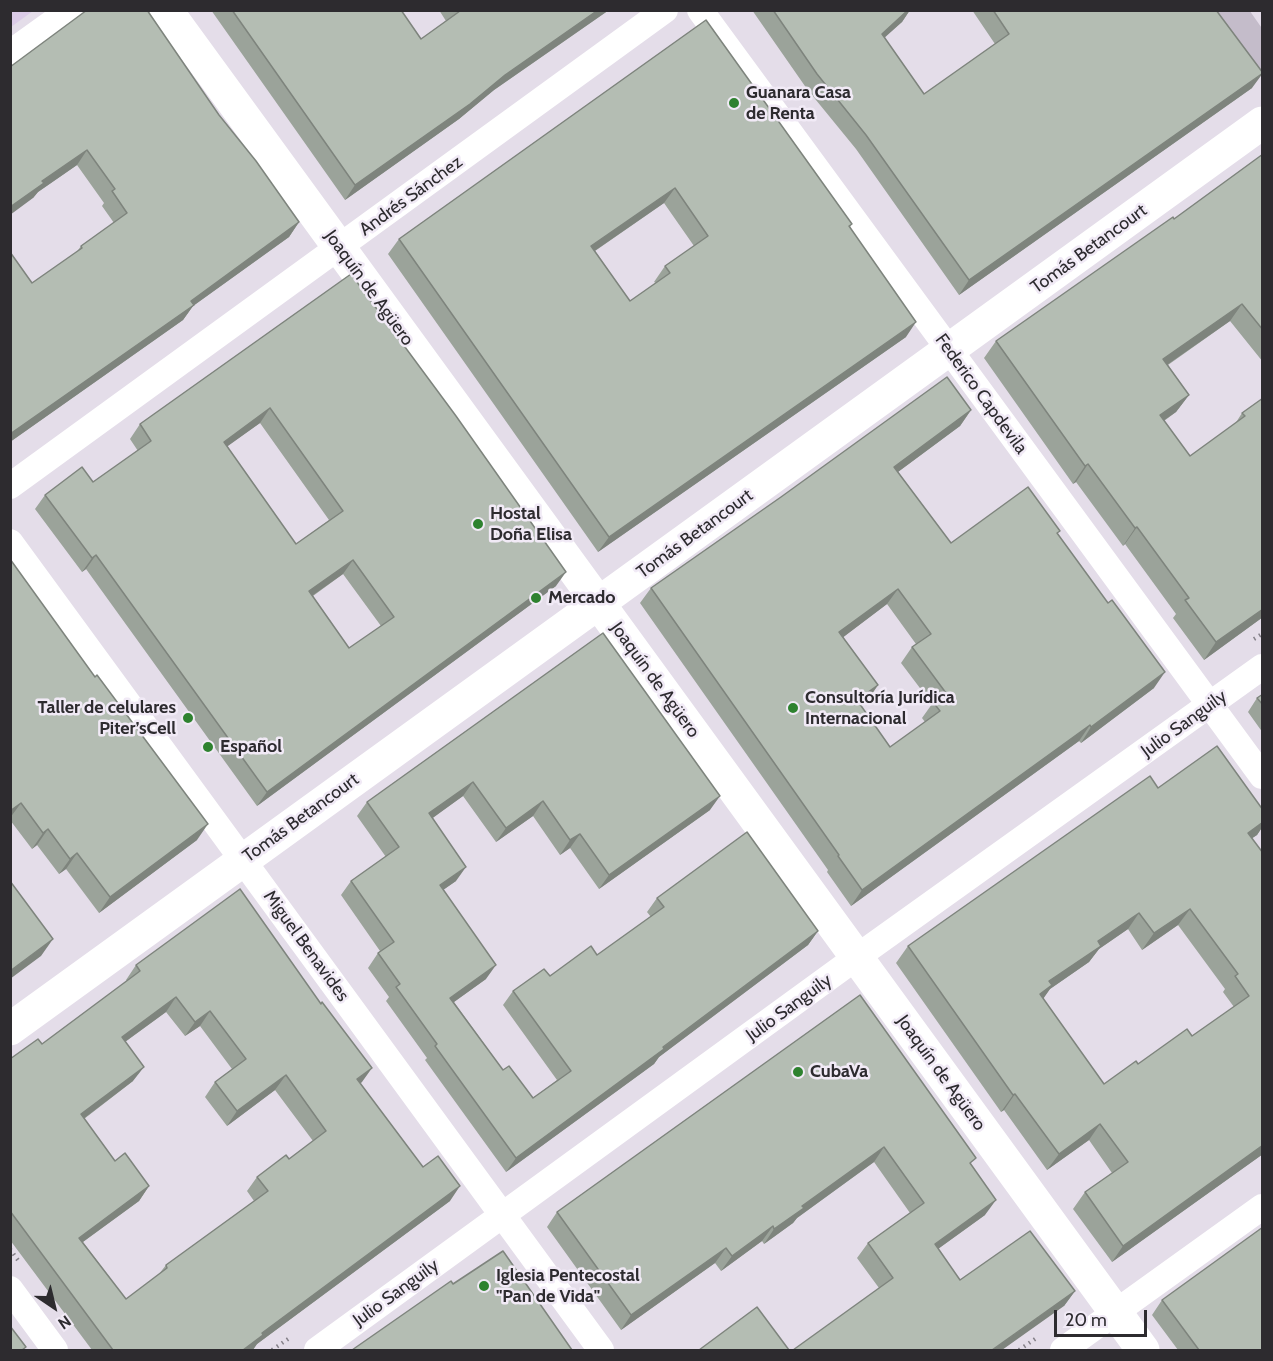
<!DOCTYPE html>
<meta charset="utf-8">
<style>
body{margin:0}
#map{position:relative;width:1273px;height:1361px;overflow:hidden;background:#e4dde9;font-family:Cabin,sans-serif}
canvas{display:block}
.frame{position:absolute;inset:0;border:12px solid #2d2b2f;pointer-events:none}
.north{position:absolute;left:24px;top:1277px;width:60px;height:60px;-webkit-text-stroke:4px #f1eaf6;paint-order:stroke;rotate:145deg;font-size:16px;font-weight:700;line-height:24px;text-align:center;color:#2d2b2f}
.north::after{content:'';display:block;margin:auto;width:21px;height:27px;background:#2d2b2f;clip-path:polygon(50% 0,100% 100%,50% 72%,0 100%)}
.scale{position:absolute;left:1054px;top:1310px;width:93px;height:27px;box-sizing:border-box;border:3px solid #2d2b2f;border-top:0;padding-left:8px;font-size:18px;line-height:21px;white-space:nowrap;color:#2d2b2f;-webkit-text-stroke:4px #f1eaf6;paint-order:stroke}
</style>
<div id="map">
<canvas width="1273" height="1361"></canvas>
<div class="frame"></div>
<div class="north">N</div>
<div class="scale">20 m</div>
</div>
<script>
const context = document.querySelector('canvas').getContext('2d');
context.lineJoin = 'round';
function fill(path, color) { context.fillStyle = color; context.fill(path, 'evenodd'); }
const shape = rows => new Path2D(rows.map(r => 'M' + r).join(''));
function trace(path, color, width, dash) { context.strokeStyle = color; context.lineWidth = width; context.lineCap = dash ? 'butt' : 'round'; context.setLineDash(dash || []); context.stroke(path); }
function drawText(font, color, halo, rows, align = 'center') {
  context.font = font + ' Cabin,sans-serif'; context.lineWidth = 5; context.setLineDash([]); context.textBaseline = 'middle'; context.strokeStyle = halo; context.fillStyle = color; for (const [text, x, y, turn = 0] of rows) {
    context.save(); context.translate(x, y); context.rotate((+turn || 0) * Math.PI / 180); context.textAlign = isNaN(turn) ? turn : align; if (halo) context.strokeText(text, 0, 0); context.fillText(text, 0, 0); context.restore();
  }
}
const green = shape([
 [11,10,33,10,33,11,11,27]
]);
const path = shape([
 [1254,639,1262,634],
 [10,1249,20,1263],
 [272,1350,291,1337],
 [1019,1350,1038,1337]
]);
const minor = shape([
 [700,10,1262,776],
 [10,53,70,10],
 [10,486,665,10],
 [10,542,601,1350],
 [10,1289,55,1350],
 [317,1350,857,957,1262,667],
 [1063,1350,1262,1207]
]);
const tertiary = shape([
 [166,10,1143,1350],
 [10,1029,1262,123]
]);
const secondary = shape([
 [1229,10,1262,57]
]);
const wall = shape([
 [211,10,401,10,421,39,446,21,439,10,609,10,494,90,459,119,345,200],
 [752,10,910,10,902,22,884,37,924,94,995,44,972,10,1216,10,1252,88,959,295,856,149,807,89],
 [706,20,852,224,850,227,906,337,598,552,388,254,399,239],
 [664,203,694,246,665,266,654,282,656,283,630,301,595,251],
 [10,67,219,115,299,222,289,237,193,306,183,320,10,442,10,252,32,283,76,253,81,246,114,223,102,206,104,203,77,165,38,192,33,198],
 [1263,154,1263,362,1230,321,1168,365,1189,395,1176,412,1164,421,1190,456,1235,424,1242,413,1263,398,1263,617,1204,660,1173,618,1176,614,1125,544,1123,546,1076,482,1073,484,984,358,996,341,1174,219],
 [351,274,556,586,257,806,86,569,82,572,35,509,45,495,93,482,138,451,130,439,140,424],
 [260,423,329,520,296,544,227,446],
 [343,574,381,626,349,648,313,596],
 [971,410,960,426,898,472,951,543,1058,534,1154,688,1081,743,1079,741,851,906,827,872,828,870,640,603,651,588],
 [887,604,916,644,912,647,901,663,932,704,922,718,925,722,890,747,860,706,867,701,878,685,843,637],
 [10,559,197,840,99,913,66,869,59,874,37,845,32,849,10,820],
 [603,633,710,810,599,889,570,848,560,855,533,816,496,842,463,796,432,818,456,881,443,890,486,979,454,1002,503,1070,533,1098,557,1080,503,1005,513,991,597,955,651,917,647,912,657,898,818,931,808,945,659,1057,654,1064,506,1172,425,1060,427,1058,386,1001,389,997,368,968,378,953,380,951,341,895,351,881,386,857,357,816,367,802],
 [1263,694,1263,733,1248,712,1257,698],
 [1158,788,1263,810,1263,826,1257,835,1252,838,1263,1154,1112,1262,1073,1209,1085,1192,1112,1173,1089,1140,1047,1170,1004,1110,1001,1112,896,963,908,946],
 [1178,925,1225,989,1223,992,1234,1007,1192,1036,1138,1064,1104,1084,1043,998,1050,989,1089,962,1099,949,1128,929,1142,950],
 [136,965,362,1082,360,1083,423,1167,450,1201,257,1344,252,1350,92,1350,10,1240,10,1059,42,1044,127,981,126,980],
 [166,1012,185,1036,200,1026,232,1069,215,1082,205,1097,227,1126,275,1090,313,1141,289,1159,257,1177,247,1191,254,1201,166,1265,159,1274,126,1299,83,1242,139,1201,149,1186,115,1161,84,1119,133,1081,125,1042],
 [860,995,971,1165,985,1215,938,1249,960,1280,1075,1291,1064,1306,879,1288,857,1258,868,1243,910,1213,874,1162,797,1218,793,1223,764,1244,762,1241,721,1271,715,1263,621,1330,547,1227,557,1212],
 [1162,1300,1263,1350,1178,1350,1152,1315]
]);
const shadedWall = shape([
 [598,10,609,10,494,90,459,119,345,200,355,185,505,75],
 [908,10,910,10,902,22,872,49,882,34],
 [1263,73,1252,88,959,295,969,280],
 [87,150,77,165,38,192,33,198,10,215,10,207,42,181],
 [675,188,664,203,580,261,591,246],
 [299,222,289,237,193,306,183,320,10,442,10,434,191,301],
 [1242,304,1230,321,1151,376,1163,359],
 [916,322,906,337,598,552,609,537],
 [1189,395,1176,412,1147,432,1160,415],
 [270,408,260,423,214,456,224,442],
 [971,410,960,426,883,483,894,467],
 [1088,464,1076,482,1073,484,1085,466],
 [1137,527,1125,544,1123,546,1135,528],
 [96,555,86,569,82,572,92,558],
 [353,560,343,574,299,605,309,591],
 [566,572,556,586,257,806,267,792],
 [898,589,887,604,829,648,839,632],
 [1263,609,1263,617,1204,660,1216,642],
 [1165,672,1154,688,1081,743,1091,727],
 [878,685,867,701,846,716,857,700],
 [1090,725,1079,741,851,906,862,890],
 [473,782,463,796,419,828,429,813],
 [720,796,710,810,599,889,609,875],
 [543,801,533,816,496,842,506,828],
 [21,803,10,818,10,811],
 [1263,822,1263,826,1257,835,1236,849,1248,833],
 [208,824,197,840,99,913,110,897],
 [48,829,37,845,32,849,43,833],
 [580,834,570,848,560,855,570,840],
 [77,853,66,869,59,874,70,859],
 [466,867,456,881,430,899,440,885],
 [1190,909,1178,925,1142,950,1154,933],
 [1139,913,1128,929,1099,949,1089,962,1050,989,1041,1002,1028,1010,1049,981,1098,941],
 [818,931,808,945,659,1057,654,1064,506,1172,516,1158],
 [53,939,41,956,10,979,10,971],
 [496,965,486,979,440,1012,450,998],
 [176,997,166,1012,111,1052,122,1037],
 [210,1011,200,1026,185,1036,195,1022],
 [144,1067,133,1081,70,1129,81,1114],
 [372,1068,362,1082,346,1094,357,1079],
 [286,1075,275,1090,227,1126,237,1111],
 [1015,1094,1004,1110,1001,1112,1013,1095],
 [1100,1124,1089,1140,1047,1170,1059,1154],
 [1263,1145,1263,1154,1112,1262,1123,1246],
 [884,1147,874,1162,797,1218,793,1223,764,1244,774,1229,802,1206],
 [149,1186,139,1201,69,1252,79,1238],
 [460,1186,450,1201,257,1344,253,1350,243,1350,262,1333],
 [996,1200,985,1215,924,1259,935,1244],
 [773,1226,762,1241,721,1271,732,1256],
 [726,1248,715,1263,621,1330,631,1315],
 [1075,1291,1064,1306,1002,1350,992,1350]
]);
const building = shape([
 [87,10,147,10,219,115,256,161,299,222,191,301,194,305,10,434,10,252,32,283,82,248,81,246,127,213,112,191,115,189,87,150,42,181,44,183,10,207,10,67,87,10],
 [232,10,401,10,421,39,460,11,460,10,598,10,505,75,470,104,355,185,232,10],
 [773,10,908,10,882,34,924,94,1009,34,993,10,1216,10,1263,73,969,280,866,135,817,74,773,10],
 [706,20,852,224,849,226,916,322,609,537,399,239,706,20],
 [675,188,708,236,665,266,670,273,630,301,591,246,675,188],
 [1263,154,1263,330,1242,304,1163,359,1189,395,1160,415,1190,456,1245,416,1242,413,1263,398,1263,609,1216,642,1185,600,1189,598,1137,527,1135,528,1088,464,1085,466,996,341,1173,217,1174,219,1263,154],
 [351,274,456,416,566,572,267,792,96,555,92,558,45,495,82,467,93,482,151,441,140,424,351,274],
 [270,408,343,511,296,544,224,442,270,408],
 [353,560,394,617,349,648,309,591,353,560],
 [947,377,971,410,894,467,951,543,1028,487,1060,531,1057,533,1108,603,1112,600,1165,672,1091,727,1090,725,862,890,838,856,839,855,651,588,781,497,947,377],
 [898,589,931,634,912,647,946,693,933,702,940,711,890,747,857,700,878,685,839,632,898,589],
 [10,559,95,677,97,675,208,824,110,897,77,853,70,859,48,829,43,833,21,803,10,811,10,559],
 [603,633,720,796,609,875,580,834,570,840,543,801,506,828,473,782,429,813,466,867,440,885,496,965,450,998,503,1070,509,1066,533,1098,571,1071,513,991,544,969,550,976,591,946,597,955,664,907,657,898,747,832,818,931,663,1047,664,1049,516,1158,435,1046,437,1044,396,987,400,984,378,953,394,942,351,881,399,847,367,802,603,633],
 [1263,694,1263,705,1257,698,1263,694],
 [1217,746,1263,810,1263,822,1248,833,1263,853,1263,1145,1123,1246,1085,1192,1128,1162,1100,1124,1059,1154,1015,1094,1013,1095,908,946,1150,776,1158,788,1217,746],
 [1190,909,1238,974,1235,976,1249,996,1192,1036,1187,1029,1138,1064,1136,1061,1104,1084,1040,994,1052,985,1049,981,1101,946,1098,941,1139,913,1154,933,1190,909],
 [10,881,53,939,10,971,10,881],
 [240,889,321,1004,322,1002,372,1068,357,1079,423,1167,438,1156,460,1186,262,1333,263,1335,243,1350,113,1350,10,1211,10,1059,38,1039,42,1044,140,971,136,965,240,889],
 [176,997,195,1022,210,1011,246,1059,215,1082,237,1111,286,1075,326,1131,289,1159,286,1155,257,1177,268,1191,166,1265,167,1268,126,1299,79,1238,149,1186,125,1153,115,1161,81,1114,144,1067,122,1037,176,997],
 [860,995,976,1158,970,1163,996,1200,935,1244,960,1280,1030,1231,1075,1291,992,1350,793,1350,893,1278,868,1243,924,1203,884,1147,802,1206,804,1208,774,1229,773,1226,732,1256,726,1248,631,1315,557,1212,860,995],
 [1263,1227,1263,1350,1199,1350,1162,1300,1263,1227],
 [503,1251,572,1350,352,1350,451,1281,453,1284,503,1251],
 [757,1307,789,1350,699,1350,757,1307],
 [10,1326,26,1347,22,1350,10,1350,10,1326]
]);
const markers = [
 [734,103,6,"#2e822f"],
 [478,524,6,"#2e822f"],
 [536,598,6,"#2e822f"],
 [793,708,6,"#2e822f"],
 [188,718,6,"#2e822f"],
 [208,747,6,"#2e822f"],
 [798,1072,6,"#2e822f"],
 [484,1286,6,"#2e822f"]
];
const poiNames = [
 ["Guanara Casa",746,93],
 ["de Renta",746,114],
 ["Hostal",490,514],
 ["Doña Elisa",490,535],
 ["Mercado",548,598],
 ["Consultoría Jurídica",805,698],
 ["Internacional",805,719],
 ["Taller de celulares",176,708,"right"],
 ["Piter’sCell",176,729,"right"],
 ["Español",220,747],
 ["CubaVa",810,1072],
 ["Iglesia Pentecostal",496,1276],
 ["\"Pan de Vida\"",496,1297]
];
const streetNames = [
 ["Andrés Sánchez",411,196,-36],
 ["Tomás Betancourt",1089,249,-36],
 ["Joaquín de Agüero",369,288,54],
 ["Federico Capdevila",981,394,54],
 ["Tomás Betancourt",695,534,-36],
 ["Joaquín de Agüero",655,680,54],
 ["Julio Sanguily",1184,724,-36],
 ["Tomás Betancourt",301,818,-36],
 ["Miguel Benavides",306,946,54],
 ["Julio Sanguily",789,1008,-36],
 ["Joaquín de Agüero",941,1073,54],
 ["Julio Sanguily",396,1293,-36]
];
fill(green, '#dbcbe7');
trace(path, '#858189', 4, [1.5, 4.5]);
trace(minor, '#fff', 26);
trace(tertiary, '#fff', 33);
trace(secondary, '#c4bcca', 33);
fill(wall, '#9ba39a');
fill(shadedWall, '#7e847d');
fill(building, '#b4bdb3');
trace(building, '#7e847d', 1.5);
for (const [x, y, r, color] of markers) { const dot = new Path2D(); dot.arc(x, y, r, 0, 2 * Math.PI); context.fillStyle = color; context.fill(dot); trace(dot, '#f1eaf6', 2); }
drawText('bold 18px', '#2d2b2f', '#f1eaf6', poiNames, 'left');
drawText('18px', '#2d2b2f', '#f1eaf6', streetNames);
</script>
